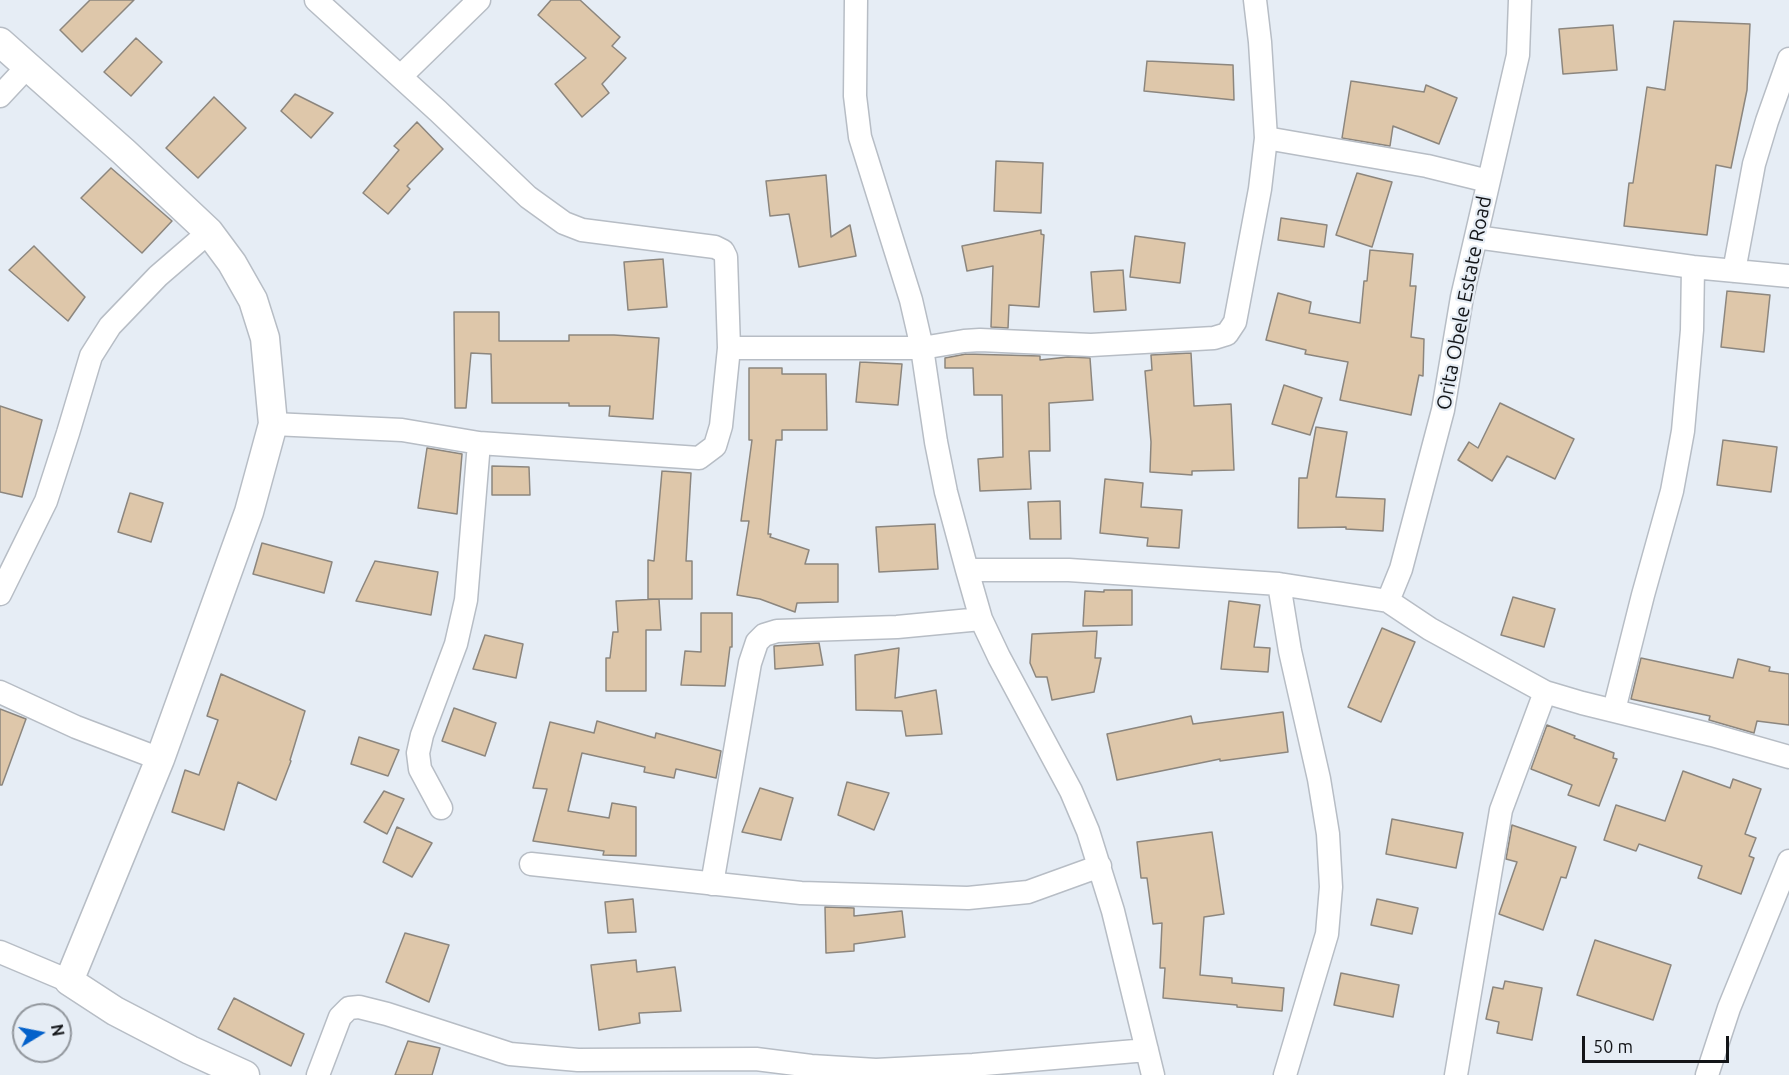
<!DOCTYPE html>
<style>
body{margin:0}
#map{position:relative;width:1789px;height:1075px;overflow:hidden;background:#e6edf5;font-family:Ubuntu,sans-serif}
canvas{display:block}
.north{position:absolute;left:12px;top:1003px;width:60px;height:60px;box-sizing:border-box;background:#e6edf5;border:2px solid #92979d;border-radius:50%;rotate:80deg;font-size:16px;font-weight:700;line-height:24px;text-align:center;color:#131518}
.north::after{content:'';display:block;margin:auto;width:21px;height:27px;background:#0361ca;clip-path:polygon(50% 0,100% 100%,50% 72%,0 100%)}
.scale{position:absolute;left:1582px;top:1036px;width:147px;height:27px;box-sizing:border-box;border:3px solid #131518;border-top:0;padding-left:8px;font-size:18px;line-height:21px;white-space:nowrap;color:#131518;-webkit-text-stroke:4px #e6edf5;paint-order:stroke}
</style>
<div id="map">
<canvas width="1789" height="1075"></canvas>
<div class="north">N</div>
<div class="scale">50 m</div>
</div>
<script>
const context = document.querySelector('canvas').getContext('2d');
context.lineJoin = 'round';
function fill(path, color) { context.fillStyle = color; context.fill(path, 'evenodd'); }
const shape = rows => new Path2D(rows.map(r => 'M' + r).join(''));
function trace(path, color, width, dash) { context.strokeStyle = color; context.lineWidth = width; context.lineCap = dash ? 'butt' : 'round'; context.setLineDash(dash || []); context.stroke(path); }
function drawText(font, color, halo, rows, align = 'center') {
  context.font = font + ' Ubuntu,sans-serif'; context.lineWidth = 4.5; context.setLineDash([]); context.textBaseline = 'middle'; context.strokeStyle = halo; context.fillStyle = color; for (const [text, x, y, turn = 0] of rows) {
    context.save(); context.translate(x, y); context.rotate((+turn || 0) * Math.PI / 180); context.textAlign = isNaN(turn) ? turn : align; if (halo) context.strokeText(text, 0, 0); context.fillText(text, 0, 0); context.restore();
  }
}
const building = shape([
 [90,0,134,0,82,52,60,30,90,0],
 [551,0,580,0,620,37,612,46,626,58,602,84,609,93,582,117,555,84,586,58,538,15,551,0],
 [1674,21,1750,24,1747,90,1731,168,1716,165,1707,235,1624,226,1629,183,1633,183,1647,87,1665,90,1674,21],
 [1613,25,1617,70,1563,74,1559,29,1613,25],
 [136,38,162,62,131,96,104,72,136,38],
 [1147,61,1233,65,1234,100,1144,91,1147,61],
 [1351,81,1424,92,1426,85,1457,98,1439,144,1393,126,1390,146,1342,138,1351,81],
 [295,94,333,113,311,138,281,111,295,94],
 [214,97,246,128,198,178,166,148,214,97],
 [417,122,443,149,407,186,410,189,388,214,363,193,399,150,394,146,417,122],
 [996,161,1043,163,1041,213,994,211,996,161],
 [111,168,172,221,142,253,81,198,111,168],
 [1357,173,1392,182,1372,247,1336,235,1357,173],
 [826,175,831,237,850,225,856,256,799,267,789,214,770,216,766,181,826,175],
 [1281,218,1327,225,1324,247,1278,240,1281,218],
 [1041,230,1041,234,1044,235,1039,307,1009,305,1008,328,991,327,993,266,967,271,962,246,1041,230],
 [1135,236,1185,243,1180,283,1130,277,1135,236],
 [34,246,85,297,68,321,9,270,34,246],
 [1370,250,1413,254,1410,286,1416,286,1411,337,1424,339,1423,376,1419,375,1411,415,1340,400,1348,362,1305,354,1306,350,1266,340,1278,293,1311,302,1309,313,1360,323,1364,281,1367,281,1370,250],
 [663,259,667,307,628,310,624,262,663,259],
 [1123,270,1126,310,1094,312,1091,272,1123,270],
 [1727,291,1770,295,1764,352,1721,347,1727,291],
 [454,312,499,312,499,341,569,341,569,335,614,335,659,338,653,419,609,416,610,406,569,406,569,403,492,403,491,354,471,353,466,408,455,408,454,312],
 [1191,353,1194,406,1231,404,1234,470,1192,471,1192,475,1150,472,1151,442,1145,371,1152,370,1151,355,1191,353],
 [966,354,1040,356,1040,360,1068,357,1090,358,1093,400,1049,403,1050,451,1029,451,1031,489,980,491,978,459,1003,457,1002,395,974,395,973,368,945,368,945,358,966,354],
 [860,362,902,364,898,405,856,402,860,362],
 [749,368,782,368,782,374,826,374,827,430,782,430,782,440,776,440,768,534,771,534,770,537,809,550,805,564,838,564,838,602,797,603,795,612,760,599,737,595,749,521,741,521,752,440,749,440,749,368],
 [1284,385,1322,398,1310,435,1272,424,1284,385],
 [1500,403,1574,439,1555,479,1507,456,1492,481,1458,460,1469,442,1478,448,1500,403],
 [0,406,42,420,22,497,0,492,0,406],
 [1316,427,1347,432,1336,497,1385,499,1383,531,1346,529,1346,527,1298,528,1299,478,1307,478,1316,427],
 [1723,440,1777,447,1771,492,1717,485,1723,440],
 [427,448,462,454,457,514,418,508,427,448],
 [492,466,529,467,530,495,492,495,492,466],
 [662,471,691,473,686,561,692,561,692,599,648,599,648,560,654,561,662,471],
 [1105,479,1143,483,1141,507,1182,510,1179,548,1147,546,1148,538,1100,533,1105,479],
 [130,493,163,503,151,542,118,532,130,493],
 [1060,501,1061,539,1030,539,1028,502,1060,501],
 [935,524,938,569,879,572,876,527,935,524],
 [262,543,332,562,324,593,253,574,262,543],
 [375,561,438,572,431,615,356,601,375,561],
 [1104,590,1132,590,1132,625,1083,626,1085,591,1104,592,1104,590],
 [1513,597,1555,609,1544,647,1501,635,1513,597],
 [659,599,661,630,646,630,646,691,606,691,606,658,610,658,613,632,618,632,616,601,659,599],
 [1229,601,1260,605,1254,647,1270,648,1268,672,1221,669,1229,601],
 [701,613,732,613,732,647,730,647,725,686,681,685,685,651,701,652,701,613],
 [1382,628,1415,642,1381,722,1348,707,1382,628],
 [1097,631,1095,658,1101,658,1094,692,1052,700,1047,677,1036,677,1030,663,1032,634,1097,631],
 [485,635,523,644,516,678,473,669,485,635],
 [819,643,823,665,775,669,774,646,819,643],
 [899,648,895,698,936,690,942,734,906,736,902,711,856,710,855,655,899,648],
 [1641,658,1733,678,1738,659,1770,667,1769,671,1789,674,1789,725,1757,721,1754,733,1709,720,1710,716,1631,699,1641,658],
 [221,674,305,711,290,760,291,761,276,800,238,782,224,830,172,812,185,770,199,775,218,720,207,716,221,674],
 [454,708,496,723,485,756,442,741,454,708],
 [0,709,26,719,2,785,0,785,0,709],
 [1283,712,1288,752,1220,761,1220,759,1117,780,1107,734,1191,716,1193,724,1283,712],
 [597,721,655,738,656,733,721,751,716,778,676,769,674,778,644,772,645,767,582,753,568,811,609,818,612,803,636,807,636,856,603,855,604,851,533,841,547,789,533,788,550,722,594,733,597,721],
 [1547,725,1575,736,1574,738,1614,753,1613,758,1617,759,1599,806,1568,795,1572,785,1531,769,1547,725],
 [359,737,399,750,388,776,351,764,359,737],
 [1683,771,1730,788,1733,779,1761,789,1745,834,1756,838,1749,856,1754,858,1741,894,1698,878,1702,866,1639,844,1636,851,1604,840,1616,805,1665,821,1683,771],
 [847,782,889,793,874,830,838,815,847,782],
 [760,788,793,798,781,840,742,832,760,788],
 [384,791,404,799,387,834,364,822,384,791],
 [1392,819,1463,833,1456,868,1386,854,1392,819],
 [1512,825,1576,847,1566,878,1561,877,1543,930,1499,914,1517,862,1506,859,1512,825],
 [397,827,432,843,412,877,383,862,397,827],
 [1212,832,1224,914,1204,917,1200,975,1232,978,1232,983,1284,988,1282,1011,1237,1007,1237,1005,1163,998,1165,968,1160,968,1162,923,1153,924,1147,878,1141,878,1137,842,1212,832],
 [633,899,636,932,608,933,605,902,633,899],
 [1377,899,1418,908,1412,934,1371,925,1377,899],
 [825,907,854,908,854,916,902,911,905,937,854,944,854,951,826,953,825,907],
 [405,933,449,945,429,1002,386,982,405,933],
 [1595,940,1671,965,1653,1020,1577,995,1595,940],
 [636,960,637,972,675,967,681,1011,639,1013,640,1023,599,1030,591,965,636,960],
 [1341,973,1399,985,1393,1017,1334,1005,1341,973],
 [1505,981,1542,988,1532,1040,1497,1033,1499,1022,1486,1019,1493,987,1503,989,1505,981],
 [234,998,304,1034,291,1066,218,1029,234,998],
 [408,1041,440,1048,432,1075,395,1075,408,1041]
]);
const minor = shape([
 [856,0,855,96,860,137,911,300,922,348,936,442,946,492,967,570,981,619,999,657,1071,791,1088,831,1113,911,1153,1075],
 [401,76,479,0],
 [0,96,28,66],
 [1266,138,1427,166,1488,181],
 [1476,237,1693,267,1789,276],
 [1734,271,1754,164,1767,121,1789,59],
 [729,348,922,348,964,341,980,340,1091,345,1214,338,1227,334,1235,322,1260,189,1266,138,1260,42,1255,0],
 [273,424,402,430,479,443,699,458,715,446,721,426,729,348,726,257,723,251,715,247,582,230,564,223,528,197,438,111,316,0],
 [967,570,1069,570,1279,584,1388,601,1430,629,1545,692,1582,703,1712,735,1789,757],
 [1279,584,1290,651,1319,779,1328,834,1331,887,1327,934,1285,1075],
 [0,594,46,501,68,433,91,356,110,326,158,276,209,232],
 [1388,601,1401,569,1443,410,1462,297,1518,55,1520,0],
 [0,692,76,727,160,759],
 [1614,710,1643,595,1672,491,1683,431,1692,330,1693,267],
 [441,808,420,769,418,753,422,735,456,644,466,600,479,443],
 [531,864,801,893,968,898,1028,892,1100,866],
 [712,884,750,663,757,642,764,635,777,631,897,627,981,619],
 [0,952,69,981],
 [318,1075,340,1017,349,1008,359,1007,387,1014,510,1054,578,1060,756,1059,811,1066,876,1070,973,1065,1147,1050],
 [1456,1075,1501,810,1545,692],
 [1707,1075,1729,1008,1789,861]
]);
const tertiary = shape([
 [0,42,124,152,209,232,232,263,253,300,265,338,273,424,249,512,160,759,69,981,115,1011,190,1050,245,1075]
]);
const streetNames = [
 ["Orita Obele Estate Road",1464,303,-79]
];
fill(building, '#dec7aa');
trace(building, '#8c867e', 1.5);
trace(minor, '#b7bdc5', 25);
trace(tertiary, '#b7bdc5', 31);
trace(minor, '#fff', 22);
trace(tertiary, '#fff', 28);
drawText('20px', '#131518', '#e6edf5', streetNames);
</script>
